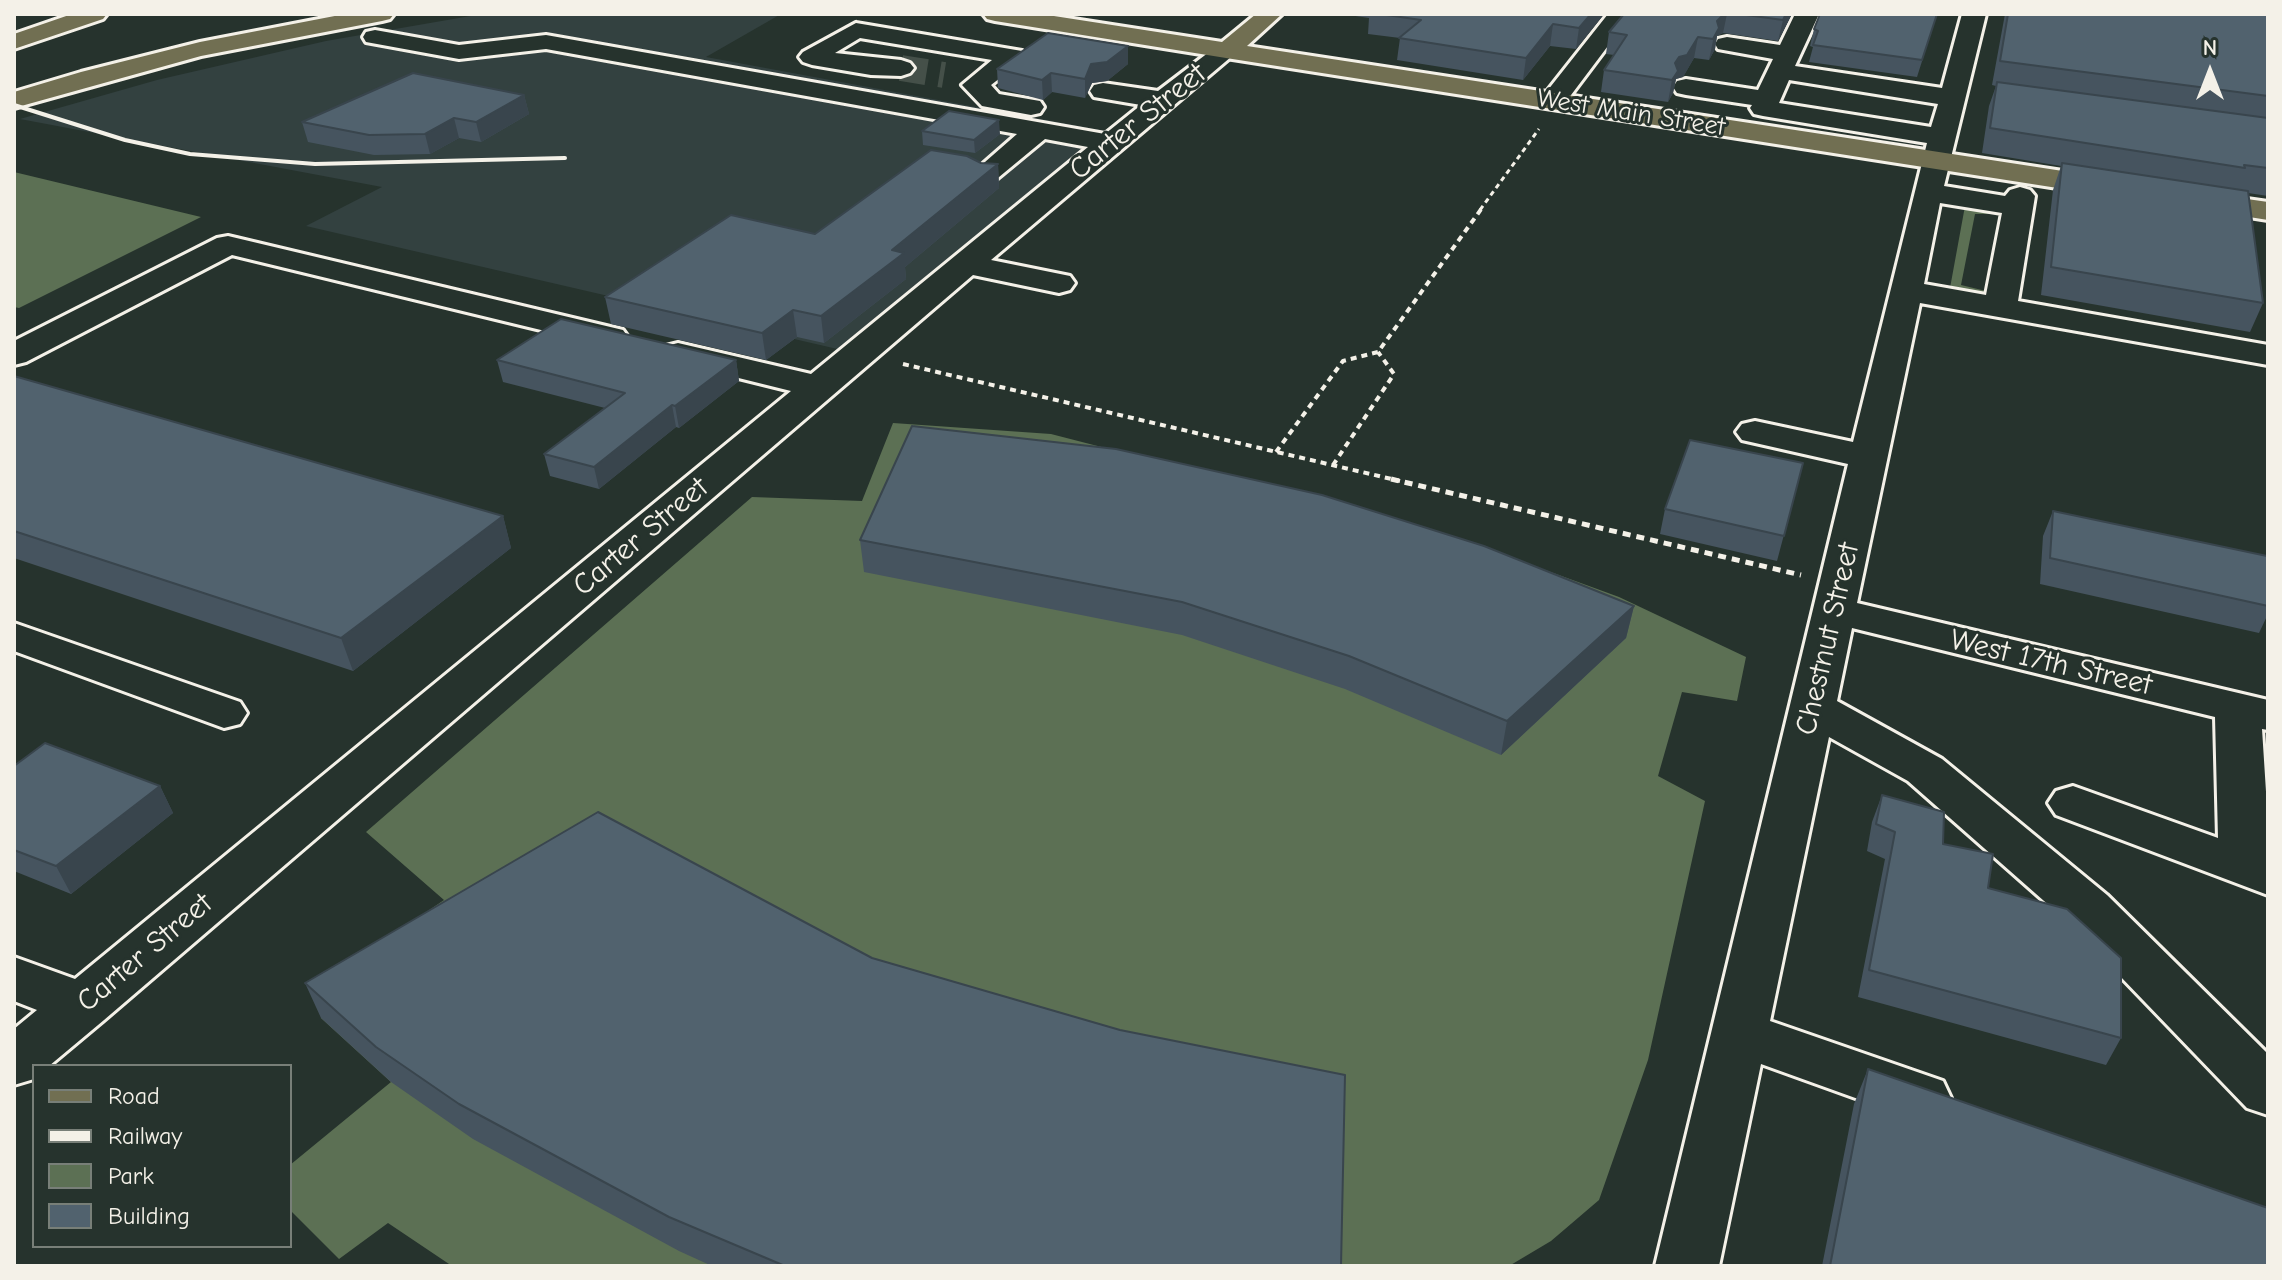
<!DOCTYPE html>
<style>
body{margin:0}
#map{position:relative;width:2282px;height:1280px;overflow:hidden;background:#26332d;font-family:"Comic Neue",sans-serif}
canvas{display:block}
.frame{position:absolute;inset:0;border:16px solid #f4f1e8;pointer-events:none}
.legend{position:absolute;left:32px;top:1064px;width:260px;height:184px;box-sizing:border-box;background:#26332d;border:2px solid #787f78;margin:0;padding:10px 14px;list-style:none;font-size:24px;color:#f4f1e8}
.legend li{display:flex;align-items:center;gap:16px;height:40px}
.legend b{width:40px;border:2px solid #787f78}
.north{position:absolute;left:2170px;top:32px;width:80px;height:80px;-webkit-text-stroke:6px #26332d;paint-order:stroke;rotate:0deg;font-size:22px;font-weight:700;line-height:32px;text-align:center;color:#f4f1e8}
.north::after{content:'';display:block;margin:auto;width:28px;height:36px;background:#f4f1e8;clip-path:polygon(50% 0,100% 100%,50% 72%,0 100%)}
</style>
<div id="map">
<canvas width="2282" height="1280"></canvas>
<div class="frame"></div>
<ul class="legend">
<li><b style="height:10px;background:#716f52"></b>Road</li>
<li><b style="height:10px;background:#f4f1e8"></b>Railway</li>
<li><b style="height:22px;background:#5c7054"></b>Park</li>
<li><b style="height:22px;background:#51626e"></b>Building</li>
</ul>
<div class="north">N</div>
</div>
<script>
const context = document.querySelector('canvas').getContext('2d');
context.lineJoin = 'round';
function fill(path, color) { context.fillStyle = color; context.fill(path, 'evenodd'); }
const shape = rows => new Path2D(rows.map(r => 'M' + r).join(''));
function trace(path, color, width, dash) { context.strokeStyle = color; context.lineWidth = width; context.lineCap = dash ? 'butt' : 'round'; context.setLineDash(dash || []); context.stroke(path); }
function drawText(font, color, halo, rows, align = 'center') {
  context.font = font + ' "Comic Neue",sans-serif'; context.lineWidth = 6; context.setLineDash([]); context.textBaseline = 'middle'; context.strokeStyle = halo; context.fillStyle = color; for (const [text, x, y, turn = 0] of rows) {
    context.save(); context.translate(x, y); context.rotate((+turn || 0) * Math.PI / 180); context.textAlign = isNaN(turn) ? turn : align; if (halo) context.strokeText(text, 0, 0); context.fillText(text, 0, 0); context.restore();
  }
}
const built = shape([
 [482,14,781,14,706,57,1122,134,859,354,306,226,382,187,20,119,157,80,326,41]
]);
const green = shape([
 [14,172,201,217,19,308,14,307],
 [1965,206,2002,214,1975,214,1961,285,1990,292,1986,295,1950,288],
 [893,423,1051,434,1466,541,1619,597,1746,657,1737,701,1682,692,1658,776,1705,801,1648,1060,1599,1200,1551,1241,1509,1266,452,1266,388,1223,339,1259,290,1210,290,1165,391,1082,321,1018,395,973,364,954,444,900,366,832,752,497,862,501]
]);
const minorTunnel = shape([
 [901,68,944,75]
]);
const pathFar2 = shape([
 [1480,210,1539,129]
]);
const pathFar1 = shape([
 [903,364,1400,481],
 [1276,452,1343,361,1378,352,1482,208],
 [1333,465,1394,374,1378,352]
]);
const path = shape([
 [1391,479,1801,575]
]);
const minor = shape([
 [1608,14,1632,14,1562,107,1544,107,1540,101,1544,95,1608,14],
 [1795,14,1819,14,1795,66,1942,88,1962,14,1986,14,1944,186,2005,196,2010,190,2020,187,2030,190,2035,196,2018,301,2268,345,2268,365,1920,303,1857,603,2268,700,2268,730,2262,729,2268,823,2268,895,2056,815,2048,803,2056,791,2073,786,2218,838,2215,717,1852,628,1837,701,1942,759,2107,895,2268,1054,2268,1115,2247,1108,2069,923,1908,781,1829,737,1770,1021,1943,1081,1951,1098,1943,1115,1922,1122,1761,1064,1719,1266,1655,1266,1848,464,1742,440,1736,432,1742,424,1755,421,1853,442,1927,143,1763,116,1754,114,1750,108,1752,105,1686,95,1677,93,1673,87,1677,81,1686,79,1758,90,1773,59,1718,49,1715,44,1718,39,1727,37,1780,45,1795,14],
 [1789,80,1938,104,1931,127,1779,103,1789,80],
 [1940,203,2002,213,1986,295,1924,284,1940,203],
 [856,23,1022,51,1026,56,1022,61,991,85,999,94,1040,101,1044,107,1040,113,1031,115,982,106,962,85,992,60,860,38,835,53,901,60,910,63,914,68,910,73,901,76,871,75,812,65,803,62,799,57,803,52,856,23],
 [375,30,459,45,546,35,1105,134,1141,105,1094,97,1090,91,1094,85,1103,83,1158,91,1217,46,1235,46,1238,51,991,260,1070,276,1075,283,1070,290,1059,293,973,275,104,1020,49,1066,34,1066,34,1079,14,1085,14,1029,37,1010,14,1001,14,957,75,979,791,391,666,360,661,353,666,346,678,343,811,374,1088,147,1045,139,993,182,983,185,973,182,969,176,1017,134,546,49,459,59,366,42,363,37,366,32,375,30],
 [228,236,623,330,628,337,623,344,611,347,232,255,26,362,14,365,14,341,217,238,228,236],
 [14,623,240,702,247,713,240,724,224,728,14,651,14,623]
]);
const major = shape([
 [983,14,1041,14,1222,42,1256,14,1282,14,1247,46,2115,179,2125,182,2130,188,2125,194,2115,197,1226,58,995,21,987,19,983,14],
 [2191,191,2268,202,2268,220,2180,206,2176,200,2180,194,2191,191]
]);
const highway = shape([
 [72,14,107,14,103,19,14,49,14,34,72,14],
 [345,14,394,14,390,19,382,21,201,56,14,108,14,92,81,72,200,42,345,14]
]);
const rail = shape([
 [14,105,125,140,190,154,315,164,565,158]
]);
const wall = shape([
 [1342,14,1604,14,1576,49,1550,46,1523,80,1397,60,1400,38,1368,34,1369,18],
 [1623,14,1792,14,1778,41,1723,33,1717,36,1715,49,1709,60,1694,58,1683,77,1676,79,1673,93,1668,102,1601,92,1604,70,1614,55,1606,54,1609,32],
 [1937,14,1917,77,1809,62,1813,47,1810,46,1814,29],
 [2005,14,2268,14,2268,196,2248,193,2263,303,2250,332,2041,295,2053,190,2061,166,1982,153,1989,106,1996,86,1992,85],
 [1128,46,1128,64,1107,81,1092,83,1085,98,1052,92,1043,100,998,88,997,69],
 [524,95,529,114,481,142,459,138,430,154,374,155,308,142,302,122],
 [922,131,1000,134,975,153,923,145],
 [981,163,998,164,999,188,905,267,906,279,824,343,797,337,766,360,611,324,605,297,815,234],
 [497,360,736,360,739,381,679,428,676,427,599,489,550,476,544,454,605,408,503,382],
 [14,376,503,516,511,548,353,671,14,558],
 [1803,463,1777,561,1660,534,1665,509],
 [2053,511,2268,570,2268,614,2259,633,2040,584,2043,536],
 [860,540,1634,606,1626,638,1501,755,1345,689,1182,635,864,572],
 [14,766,160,786,173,813,71,894,14,871],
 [1882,795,1943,844,1988,888,2121,1038,2106,1065,1858,997,1885,859,1867,851,1872,822],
 [305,983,1341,1266,712,1266,679,1251,473,1139,391,1082,321,1018],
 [1868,1069,2268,1266,1822,1266,1854,1104]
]);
const shadedWall = shape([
 [1591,14,1604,14,1576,49,1579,28],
 [1724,14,1727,14,1723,33,1717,36,1715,49,1709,60,1717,21],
 [1786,14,1792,14,1778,41,1783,20],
 [1553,24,1550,46,1523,80,1526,58],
 [1698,37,1694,58,1683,77,1676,79,1673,93,1668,102,1675,63],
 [1128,46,1128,64,1107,81,1092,83,1085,98,1085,79,1091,64],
 [1051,73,1052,92,1043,100,1042,80],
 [524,95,529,114,481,142,476,122],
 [454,118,459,138,430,154,425,134],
 [999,120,1000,134,975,153,974,140],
 [998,164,999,188,905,267,906,279,824,343,821,316,892,250],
 [793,310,797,337,766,360,762,333],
 [736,360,739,381,679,428,675,406],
 [672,405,676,427,599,489,594,467],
 [503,516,511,548,353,671,341,638],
 [1634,606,1626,638,1501,755,1507,721],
 [160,786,173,813,71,894,56,866]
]);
const building = shape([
 [1380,14,1591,14,1579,28,1553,24,1526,58,1399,38,1421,20,1380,14],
 [1624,14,1724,14,1717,21,1719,28,1713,39,1698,37,1687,55,1679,57,1675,63,1678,71,1672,80,1604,70,1627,35,1609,32,1624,14],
 [1739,14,1786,14,1783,20,1739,14],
 [1820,14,1937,14,1922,60,1813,45,1818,31,1814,29,1820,14],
 [2008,14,2268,14,2268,96,2000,61,2008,14],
 [1048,33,1128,46,1107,62,1091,64,1085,79,1051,73,1042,80,997,69,1048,33],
 [413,73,524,95,476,122,454,118,425,134,369,135,302,122,413,73],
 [1997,82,2268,118,2268,168,2244,165,2245,168,1990,128,1997,82],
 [949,111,999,120,974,140,922,131,949,111],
 [931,150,967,156,981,163,998,164,892,250,904,253,821,316,793,310,762,333,605,297,731,215,815,234,931,150],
 [2062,163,2248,191,2263,303,2051,267,2062,163],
 [561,319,736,360,675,406,672,405,594,467,544,454,625,393,497,360,561,319],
 [14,376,503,516,341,638,14,531,14,376],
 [912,426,1116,449,1322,495,1484,546,1634,606,1507,721,1349,656,1182,602,860,540,912,426],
 [1690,440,1803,463,1784,536,1665,509,1690,440],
 [2053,511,2267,556,2268,570,2268,606,2050,558,2053,511],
 [45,743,160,786,56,866,14,850,14,766,45,743],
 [1882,795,1944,812,1943,844,1993,854,1988,888,2067,909,2121,958,2121,1038,1869,970,1895,832,1876,824,1882,795],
 [598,812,872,958,1120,1030,1345,1075,1341,1266,785,1266,669,1217,459,1104,376,1047,305,983,598,812],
 [1868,1069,2268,1208,2268,1266,1830,1266,1868,1069]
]);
const farStreetnames = [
 ["West Main Street",1631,113,9]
];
const streetNames = [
 ["Carter Street",1138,122,-39],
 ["Carter Street",641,537,-40],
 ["Chestnut Street",1828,639,-77],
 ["West 17th Street",2051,663,13],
 ["Carter Street",145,953,-40]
];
fill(built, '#334140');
fill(green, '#5c7054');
trace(minorTunnel, '#455049', 26, [26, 13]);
trace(minor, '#f4f1e8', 6);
trace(major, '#f4f1e8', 6);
trace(highway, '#f4f1e8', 6);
trace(pathFar2, '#f4f1e8', 3, [5, 4]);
trace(pathFar1, '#f4f1e8', 4, [6, 5]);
trace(path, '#f4f1e8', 5, [8, 6]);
fill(minor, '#26332d');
fill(major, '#716f52');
fill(highway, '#716f52');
trace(rail, '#f4f1e8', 4);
fill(wall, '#46545f');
fill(shadedWall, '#39454d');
fill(building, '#51626e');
trace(building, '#39454d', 2);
drawText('26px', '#f4f1e8', '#26332d', farStreetnames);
drawText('30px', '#f4f1e8', '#26332d', streetNames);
</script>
